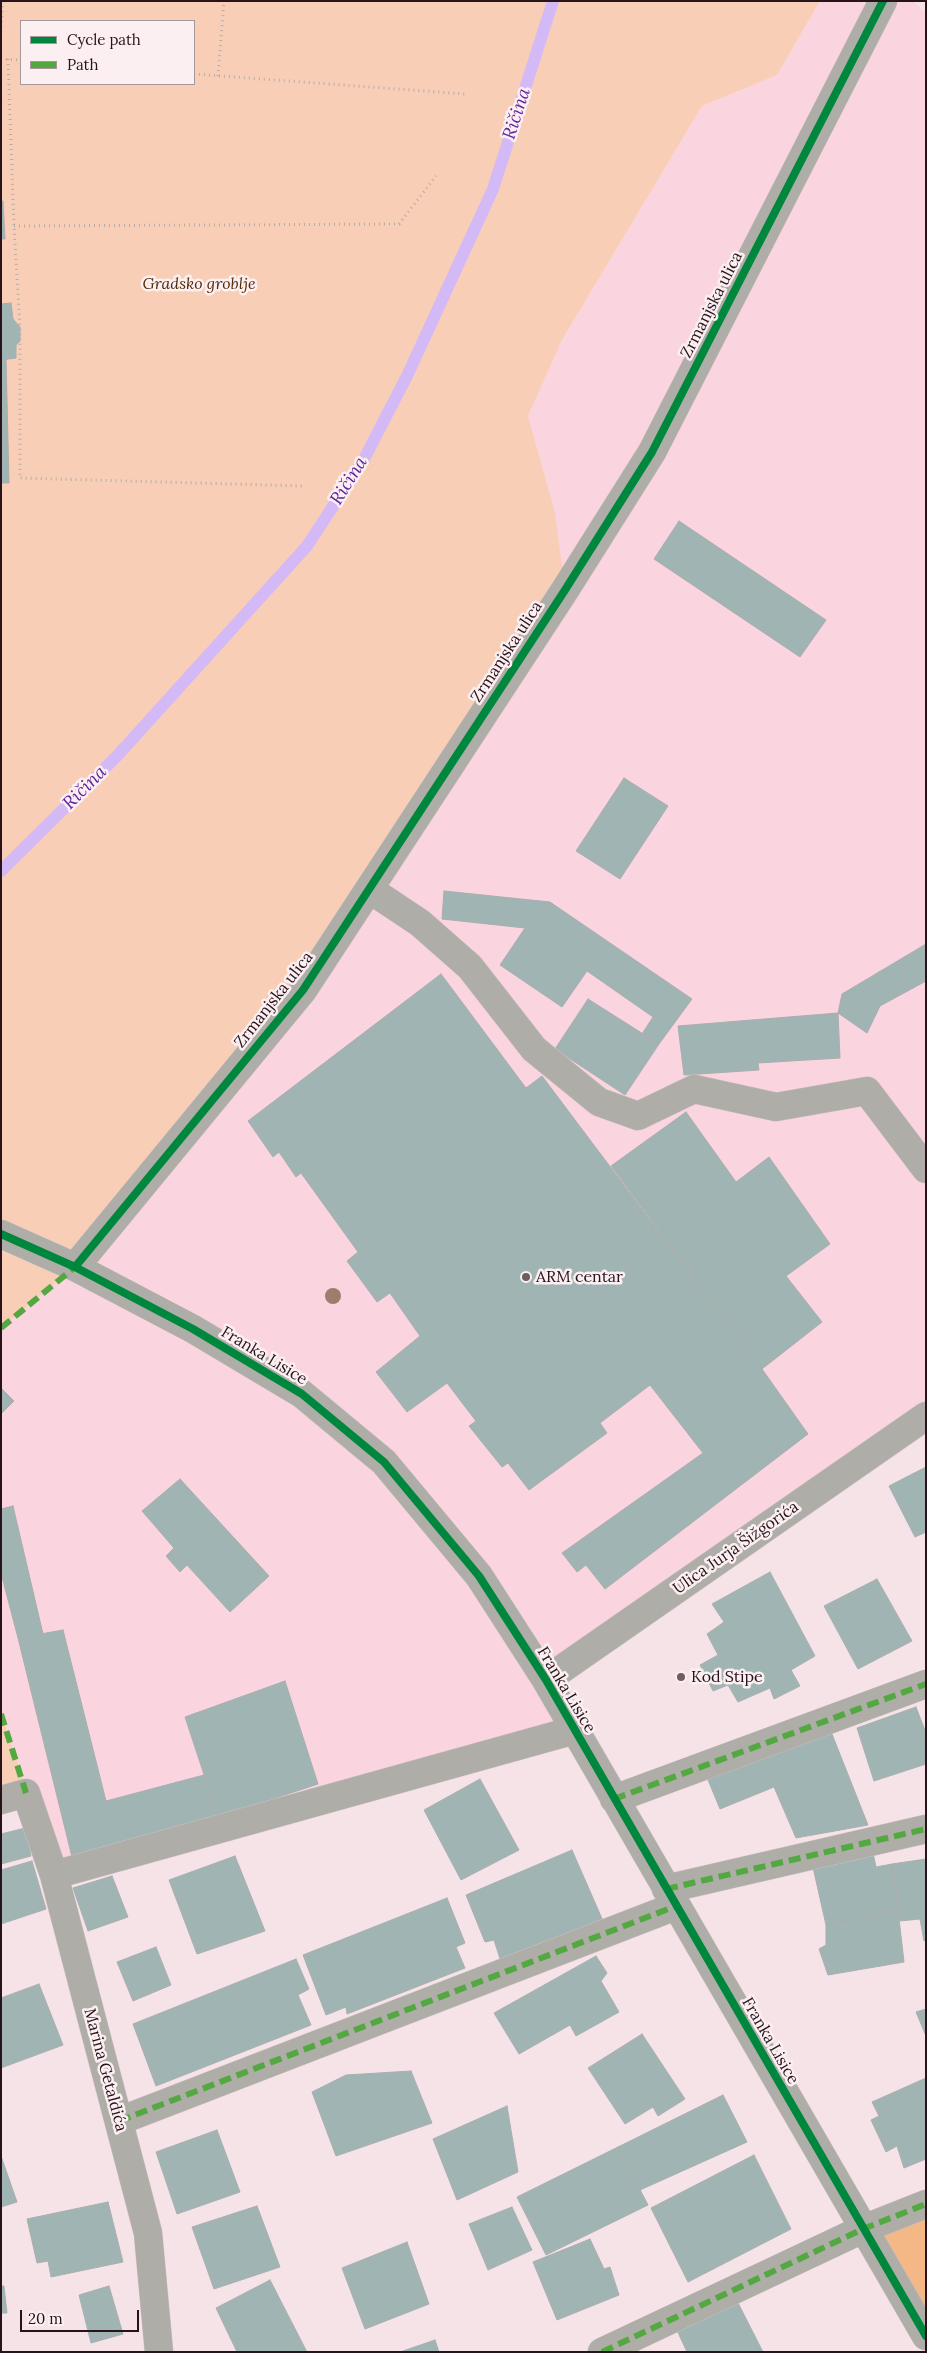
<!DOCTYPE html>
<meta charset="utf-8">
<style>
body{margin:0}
#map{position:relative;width:927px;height:2353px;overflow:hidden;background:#f5e3e8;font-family:Lora,serif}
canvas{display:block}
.frame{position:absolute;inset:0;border:2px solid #271319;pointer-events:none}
.legend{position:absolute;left:20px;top:20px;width:175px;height:65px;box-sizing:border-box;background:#fbeff2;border:1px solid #a6979b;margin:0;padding:6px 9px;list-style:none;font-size:15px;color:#271319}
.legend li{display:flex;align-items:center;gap:10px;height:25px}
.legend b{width:25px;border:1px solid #a6979b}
.scale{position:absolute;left:20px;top:2310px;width:119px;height:22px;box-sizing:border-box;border:2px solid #271319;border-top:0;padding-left:6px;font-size:15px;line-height:18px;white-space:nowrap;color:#271319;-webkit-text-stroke:4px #fbeff2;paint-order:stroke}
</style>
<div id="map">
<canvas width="927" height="2353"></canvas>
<div class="frame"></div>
<ul class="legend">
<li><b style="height:6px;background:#00873e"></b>Cycle path</li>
<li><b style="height:6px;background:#53a842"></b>Path</li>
</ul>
<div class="scale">20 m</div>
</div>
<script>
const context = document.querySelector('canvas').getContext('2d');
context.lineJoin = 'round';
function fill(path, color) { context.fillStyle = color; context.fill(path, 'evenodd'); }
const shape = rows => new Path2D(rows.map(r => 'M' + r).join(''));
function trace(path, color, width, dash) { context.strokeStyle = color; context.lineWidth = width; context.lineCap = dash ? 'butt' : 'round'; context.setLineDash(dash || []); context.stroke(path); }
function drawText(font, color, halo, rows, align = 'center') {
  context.font = font + ' Lora,serif'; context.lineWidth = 5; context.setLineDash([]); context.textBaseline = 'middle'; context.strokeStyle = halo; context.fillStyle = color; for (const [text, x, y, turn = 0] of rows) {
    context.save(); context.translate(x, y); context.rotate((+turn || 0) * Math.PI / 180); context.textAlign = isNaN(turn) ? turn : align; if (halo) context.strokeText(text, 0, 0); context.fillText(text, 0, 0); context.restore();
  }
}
const built = shape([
 [820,1,913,1,926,13,926,1416,546,1680,575,1730,54,1875,1,1712,1,1328,555,512,528,416,562,340,702,106,777,75]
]);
const green = shape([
 [1,1,820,1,777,75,702,106,562,340,528,416,555,512,565,590,303,990,75,1267,1,1328],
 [21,21,194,21,194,84,21,84],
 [1,1712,54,1875,26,1793,1,1800]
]);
const forest = shape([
 [926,2204,926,2337,863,2229]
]);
const stream = shape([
 [1,871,117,756,307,546,364,459,407,376,493,189,553,1]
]);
const building = shape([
 [1,201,3,201,5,239,1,239,1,201],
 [11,303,13,319,20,327,20,341,16,345,16,358,1,360,1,304,11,303],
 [6,359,9,483,1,483,1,360,6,359],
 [679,521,826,620,800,657,654,559,679,521],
 [624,778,668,806,620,879,576,851,624,778],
 [444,891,550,902,692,999,659,1044,642,1034,653,1017,587,971,562,1007,500,965,525,928,442,919,444,891],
 [926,944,926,981,880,1006,867,1033,838,1013,842,994,926,944],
 [441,974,526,1088,542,1076,762,1369,808,1434,605,1589,586,1565,577,1572,562,1553,703,1453,650,1385,600,1423,607,1433,529,1490,508,1463,502,1467,469,1426,476,1421,447,1383,407,1412,376,1372,420,1336,390,1293,377,1302,347,1261,358,1252,301,1173,296,1177,279,1152,273,1157,248,1121,441,974],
 [588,999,659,1044,625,1095,555,1049,588,999],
 [838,1013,840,1058,758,1063,759,1070,684,1075,678,1026,838,1013],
 [686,1112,736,1182,769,1157,830,1244,786,1276,822,1322,762,1369,611,1166,686,1112],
 [1,1388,14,1401,1,1414,1,1388],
 [926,1467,926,1532,915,1537,889,1486,926,1467],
 [180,1479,269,1576,230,1612,187,1565,180,1572,166,1556,174,1548,142,1511,180,1479],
 [13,1506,43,1634,18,1638,1,1573,1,1509,13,1506],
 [770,1572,815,1656,791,1670,800,1686,774,1699,770,1688,738,1702,728,1685,713,1691,700,1665,718,1655,707,1634,724,1622,712,1604,770,1572],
 [877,1579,912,1641,858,1669,824,1606,877,1579],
 [63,1630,106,1801,204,1775,218,1817,72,1857,18,1638,63,1630],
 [285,1681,318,1784,218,1817,185,1717,285,1681],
 [916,1707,926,1733,926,1764,874,1781,857,1728,916,1707],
 [830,1729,868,1825,796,1838,774,1787,720,1809,706,1775,830,1729],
 [480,1779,519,1850,461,1880,424,1810,480,1779],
 [25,1828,31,1856,1,1864,1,1834,25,1828],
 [872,1848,876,1867,892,1864,898,1910,826,1925,812,1863,872,1848],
 [572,1850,603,1921,501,1962,494,1940,485,1942,466,1895,572,1850],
 [235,1856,265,1931,197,1954,169,1880,235,1856],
 [926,1859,926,1940,924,1941,920,1919,900,1921,892,1864,926,1859],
 [32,1861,46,1909,1,1924,1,1870,32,1861],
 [112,1876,128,1917,88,1931,73,1888,112,1876],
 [447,1898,465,1943,456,1947,465,1968,347,2014,346,2007,326,2015,303,1955,447,1898],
 [898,1910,904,1962,828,1975,819,1949,826,1945,826,1925,898,1910],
 [156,1947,171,1985,133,2001,117,1962,156,1947],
 [596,1956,607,1973,601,1981,619,2012,576,2036,570,2025,519,2054,494,2013,596,1956],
 [296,1959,309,1989,298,1995,311,2025,156,2086,133,2024,296,1959],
 [39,1984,63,2045,1,2068,1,1998,39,1984],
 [926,2009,926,2036,916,2012,926,2009],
 [642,2034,685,2099,658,2116,653,2107,625,2124,588,2068,642,2034],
 [411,2071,432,2123,336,2156,312,2092,346,2075,411,2071],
 [926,2078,926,2159,904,2168,897,2146,886,2152,871,2120,879,2116,872,2102,926,2078],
 [723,2095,747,2142,640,2190,618,2147,723,2095],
 [507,2106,518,2172,457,2200,433,2139,507,2106],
 [217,2130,240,2192,177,2214,156,2152,217,2130],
 [618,2147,648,2205,546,2255,517,2197,618,2147],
 [754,2155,791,2229,688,2282,651,2208,754,2155],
 [1,2156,17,2202,1,2207,1,2156],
 [108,2202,123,2262,51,2277,48,2261,37,2263,27,2219,108,2202],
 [257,2206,280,2267,214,2289,192,2227,257,2206],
 [512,2207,532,2250,488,2270,469,2224,512,2207],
 [590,2239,604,2269,610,2267,619,2295,557,2320,533,2262,590,2239],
 [407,2242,429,2304,365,2329,342,2268,407,2242],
 [270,2280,307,2352,237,2352,216,2308,270,2280],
 [1,2286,4,2286,7,2313,1,2313,1,2286],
 [109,2286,123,2334,91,2343,79,2295,109,2286],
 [734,2295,763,2352,687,2352,675,2326,734,2295],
 [435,2340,439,2352,400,2352,435,2340]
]);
const path = shape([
 [1,27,3,1],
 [1,59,21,60],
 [8,59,14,226,20,327,20,478,305,486],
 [194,74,465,94],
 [218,76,224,1],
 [14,226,399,224,436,176]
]);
const minor = shape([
 [369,889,420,923,470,967,534,1049,599,1102,638,1116,694,1089,776,1107,867,1091,926,1169],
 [1,1234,75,1267,193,1329,302,1394,384,1462,479,1576,546,1680,926,2336],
 [75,1267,303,990,565,590,652,452,883,1],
 [546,1680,926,1416],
 [614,1799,926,1684],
 [1,1800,26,1793,54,1875,148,2233,159,2352],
 [54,1875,575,1730],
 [666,1889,926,1829],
 [119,2121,676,1906],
 [602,2352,863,2229,926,2204]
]);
const quiet = shape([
 [1,1328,75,1267],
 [1,1714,26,1793],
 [614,1799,926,1684],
 [666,1889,926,1829],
 [119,2121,676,1906],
 [602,2352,863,2229,926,2204]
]);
const cycleway = shape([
 [1,1234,75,1267,193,1329,302,1394,384,1462,479,1576,546,1680,926,2336],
 [75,1267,303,990,565,590,652,452,883,1]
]);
const trees = [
 [333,1296]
];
const markers = [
 [526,1277,5,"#6f5c61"],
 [681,1677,5,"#6f5c61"]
];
const parkNames = [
 ["Gradsko groblje",199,284]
];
const streetNames = [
 ["Zrmanjska ulica",712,305,-63],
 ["Zrmanjska ulica",507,652,-57],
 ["Zrmanjska ulica",274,1000,-52],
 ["Franka Lisice",264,1356,31],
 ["Ulica Jurja Šižgorića",736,1548,-35],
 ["Franka Lisice",566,1690,59],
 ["Franka Lisice",770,2041,60],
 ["Marina Getaldića",105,2070,75]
];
const poiNames = [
 ["ARM centar",536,1277],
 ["Kod Stipe",691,1677]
];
const waterNames = [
 ["Ričina",517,114,-72],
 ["Ričina",349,481,-58],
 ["Ričina",85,788,-45]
];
fill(built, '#fad5df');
fill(green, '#f8cfb6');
fill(forest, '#f4b786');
trace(stream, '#d4b9f7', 12);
fill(building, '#a0b5b3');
trace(building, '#aaaeae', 1);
trace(minor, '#cebfc4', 29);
trace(path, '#b4adac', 3, [1, 4]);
trace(minor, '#aeada7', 28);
trace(quiet, '#53a842', 6, [12, 6]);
trace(cycleway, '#00873e', 8);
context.fillStyle = '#9b7e6b';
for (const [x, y] of trees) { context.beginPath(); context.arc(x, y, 8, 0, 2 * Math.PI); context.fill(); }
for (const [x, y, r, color] of markers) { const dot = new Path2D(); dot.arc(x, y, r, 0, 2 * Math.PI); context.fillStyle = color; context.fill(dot); trace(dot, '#fbeff2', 2); }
drawText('italic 16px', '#512b05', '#fbeff2', parkNames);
drawText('16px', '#271319', '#fbeff2', streetNames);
drawText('16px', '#271319', '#fbeff2', poiNames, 'left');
drawText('italic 18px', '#5f249f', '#fbeff2', waterNames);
</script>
